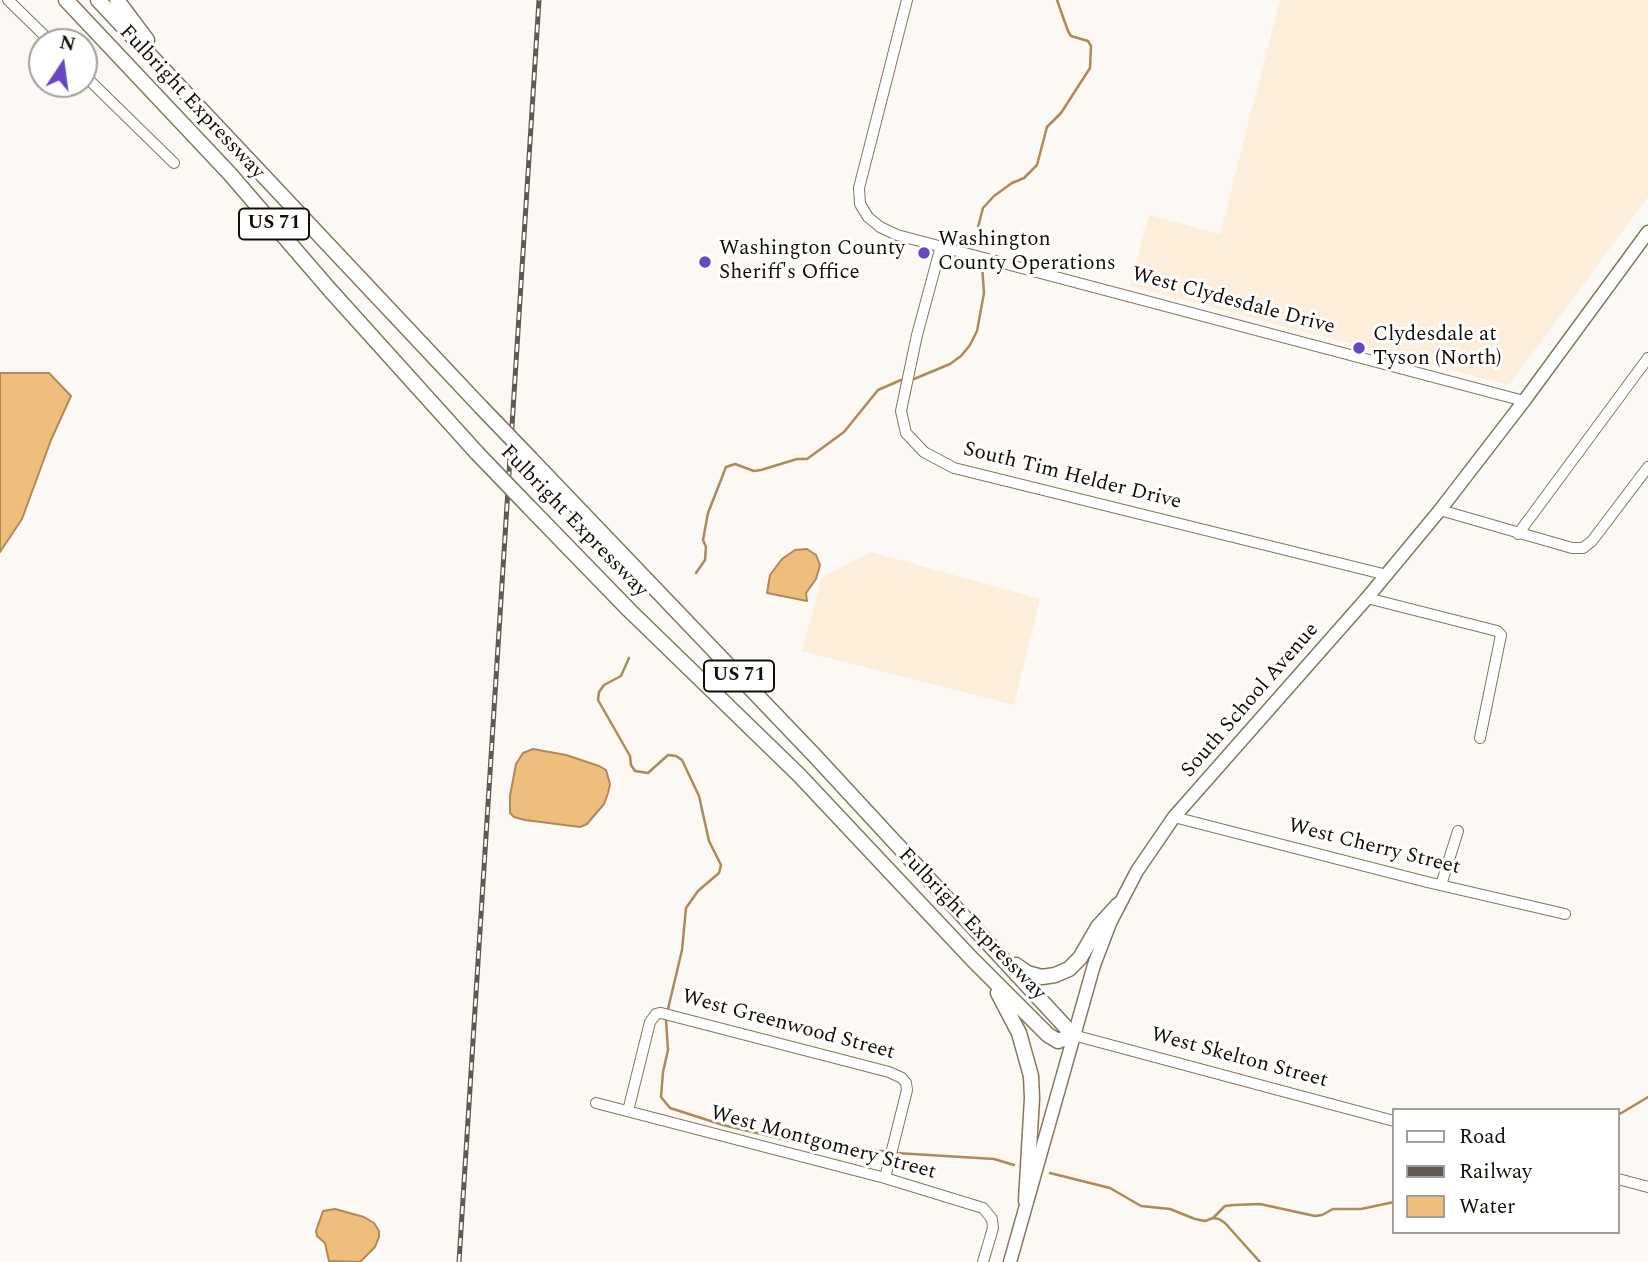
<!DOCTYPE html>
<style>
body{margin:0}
#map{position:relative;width:1648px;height:1262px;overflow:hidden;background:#fcf8f3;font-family:Spectral,serif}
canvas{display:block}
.legend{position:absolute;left:1392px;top:1108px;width:228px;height:126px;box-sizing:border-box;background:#fff;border:2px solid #a19f9b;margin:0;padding:9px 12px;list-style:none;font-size:21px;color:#140e06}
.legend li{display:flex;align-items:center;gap:14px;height:35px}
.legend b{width:35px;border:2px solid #a19f9b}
.north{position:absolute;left:28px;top:28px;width:70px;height:70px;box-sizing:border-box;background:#fff;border:2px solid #a19f9b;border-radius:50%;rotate:13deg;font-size:19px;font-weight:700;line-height:28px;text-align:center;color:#140e06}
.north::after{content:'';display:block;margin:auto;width:24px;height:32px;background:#6748c1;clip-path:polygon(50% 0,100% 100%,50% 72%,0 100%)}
</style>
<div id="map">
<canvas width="1648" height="1262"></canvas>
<ul class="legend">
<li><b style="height:9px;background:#fff"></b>Road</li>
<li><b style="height:9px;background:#5f5952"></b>Railway</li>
<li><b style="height:19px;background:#f0be7c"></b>Water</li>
</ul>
<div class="north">N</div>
</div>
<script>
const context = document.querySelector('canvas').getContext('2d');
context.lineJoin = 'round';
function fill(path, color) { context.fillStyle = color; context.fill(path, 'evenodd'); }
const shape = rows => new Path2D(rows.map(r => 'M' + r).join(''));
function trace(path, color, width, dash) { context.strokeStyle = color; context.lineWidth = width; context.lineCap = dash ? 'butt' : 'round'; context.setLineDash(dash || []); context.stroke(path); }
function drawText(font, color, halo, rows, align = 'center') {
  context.font = font + ' Spectral,serif'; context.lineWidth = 6; context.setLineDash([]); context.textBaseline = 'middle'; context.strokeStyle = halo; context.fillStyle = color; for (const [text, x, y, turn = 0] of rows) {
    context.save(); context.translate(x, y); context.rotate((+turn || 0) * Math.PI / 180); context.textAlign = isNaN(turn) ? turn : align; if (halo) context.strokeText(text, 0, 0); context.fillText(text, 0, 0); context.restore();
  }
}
const built = shape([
 [1280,0,1648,0,1648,197,1509,385,1130,286,1149,215,1220,234],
 [871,552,1040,599,1014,705,802,651,822,577]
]);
const water = shape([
 [0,373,49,373,71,396,51,440,22,519,0,552,0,373],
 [807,549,816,555,820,565,816,579,806,593,807,601,767,593,770,575,782,559,795,550,807,549],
 [533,749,566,755,599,766,606,770,610,784,608,793,604,804,587,824,580,827,525,820,514,817,510,813,510,796,516,764,523,753,533,749],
 [335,1209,364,1217,374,1223,379,1231,379,1237,375,1247,360,1262,329,1261,325,1243,317,1236,316,1231,323,1211,335,1209]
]);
const stream = shape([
 [982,246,978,227,983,208,994,196,1012,183,1024,178,1037,165,1047,127,1061,113,1090,68,1091,46,1088,41,1071,36,1068,31,1057,0],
 [914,379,950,364,961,356,970,345,977,331,984,293,982,265],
 [696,573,705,560,706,547,703,540,708,513,726,467,735,464,754,471,761,470,797,459,807,459,844,432,878,390,901,380],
 [629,658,621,676,604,685,599,692,598,700,630,756,631,765,635,771,648,773,668,755,676,756,682,760,699,796,709,841,721,865,719,873,698,891,686,908,682,950,668,1009],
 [666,1020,668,1050,663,1072,661,1097,670,1108,723,1125,833,1151,885,1151],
 [1618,1115,1648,1097],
 [896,1153,994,1159,1014,1165],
 [1050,1173,1110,1188,1141,1206,1170,1209,1195,1219,1205,1221,1213,1218,1225,1206,1234,1205,1260,1204,1315,1216,1322,1215,1333,1209,1361,1209,1394,1202],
 [1213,1218,1219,1219,1225,1223,1260,1262]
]);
const minor = shape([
 [8,0,51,42],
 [907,0,859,188,860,204,868,217,880,227,897,235,1524,401],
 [84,75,174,163],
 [941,246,917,335,901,411,906,433,924,452,954,468,1387,575],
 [1440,510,1572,548,1583,548,1592,541,1648,467],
 [1518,534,1648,358],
 [1367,598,1497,631,1501,635,1480,738],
 [1174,817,1427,882,1565,914],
 [1441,885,1458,831],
 [1073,1035,1394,1121],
 [596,1103,885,1178,983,1208,992,1219,993,1228,983,1262],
 [628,1111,650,1022,656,1014,661,1013,889,1072,902,1078,906,1083,907,1090,885,1178],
 [1618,1179,1648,1187]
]);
const major = shape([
 [1010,1262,1094,965,1110,923,1137,871,1174,817,1367,598,1440,510,1524,401,1648,232]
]);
const highway = shape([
 [66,0,230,174,330,290,477,453],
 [98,0,481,407],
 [117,0,147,40],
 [529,507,629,610,799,775,972,959,1048,1035,1058,1041,1073,1035,815,756,531,459],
 [1016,965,1027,973,1042,977,1055,975,1069,969,1080,958,1098,927,1118,905],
 [998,993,1019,1033,1031,1076,1032,1098,1026,1201]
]);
const rail = shape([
 [459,1262,539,0]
]);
const highwayBridge = shape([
 [481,407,531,459],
 [477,453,529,507]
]);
const markers = [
 [924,253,7,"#6748c1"],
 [705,262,7,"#6748c1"],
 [1359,348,7,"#6748c1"]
];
const shields = [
 [274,224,70],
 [739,676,70]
];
const shieldNames = [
 ["US 71",274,224],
 ["US 71",739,676]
];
const streetNames = [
 ["Fulbright Expressway",191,103,47],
 ["West Clydesdale Drive",1233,302,15],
 ["South Tim Helder Drive",1072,477,14],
 ["Fulbright Expressway",573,522,46],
 ["South School Avenue",1251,701,-49],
 ["West Cherry Street",1374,848,14],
 ["Fulbright Expressway",971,925,46],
 ["West Greenwood Street",788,1026,15],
 ["West Skelton Street",1239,1059,15],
 ["West Montgomery Street",823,1144,15]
];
const poiNames = [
 ["Washington",938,241],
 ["County Operations",938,265],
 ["Washington County",719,250],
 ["Sheriff's Office",719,274],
 ["Clydesdale at",1373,336],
 ["Tyson (North)",1373,360]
];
fill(built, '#fdeddb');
fill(water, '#f0be7c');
trace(water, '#ae8959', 2);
trace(stream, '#ae8959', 2.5);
trace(minor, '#87755e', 12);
trace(major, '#87755e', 15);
trace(highway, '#87755e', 17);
trace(minor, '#fff', 10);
trace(major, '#fff', 12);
trace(highway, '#fff', 14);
trace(rail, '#5f5952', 5);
trace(rail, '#fff', 2.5, [8]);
trace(highwayBridge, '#87755e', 17, []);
trace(highwayBridge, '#fff', 14);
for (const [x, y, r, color] of markers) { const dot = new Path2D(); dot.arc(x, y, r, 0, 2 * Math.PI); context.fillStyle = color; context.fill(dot); trace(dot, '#fff', 2.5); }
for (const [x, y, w] of shields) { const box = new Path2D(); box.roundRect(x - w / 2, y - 15.5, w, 31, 5); context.fillStyle = '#fff'; context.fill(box); trace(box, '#140e06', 2); }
drawText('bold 19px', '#140e06', null, shieldNames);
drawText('21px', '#140e06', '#fff', streetNames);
drawText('21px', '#140e06', '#fff', poiNames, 'left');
</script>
